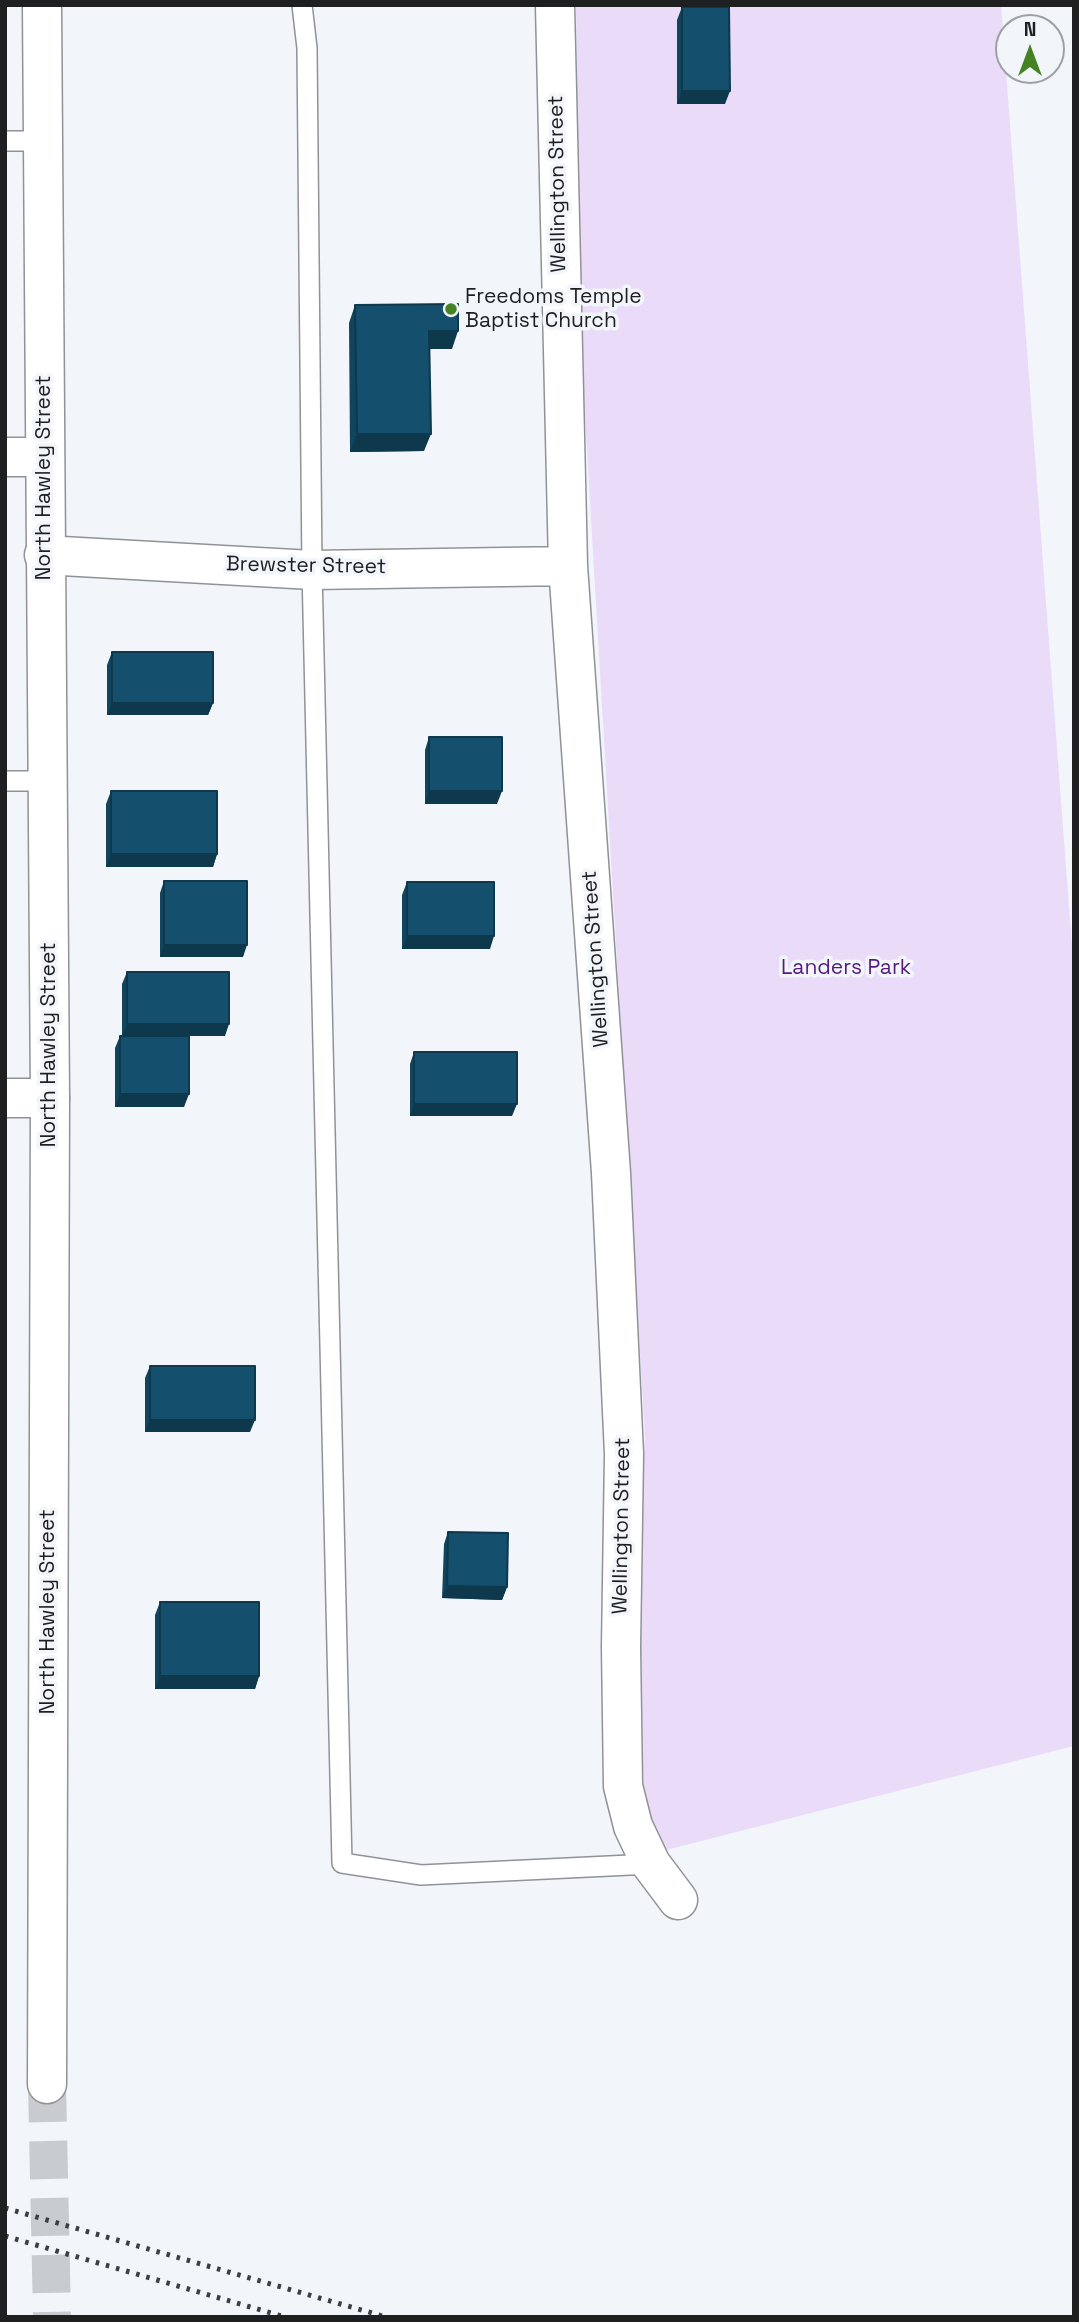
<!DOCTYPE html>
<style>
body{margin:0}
#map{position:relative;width:1079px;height:2322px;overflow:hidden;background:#f2f6fb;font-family:"Space Grotesk",sans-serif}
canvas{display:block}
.frame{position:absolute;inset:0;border:7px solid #1e1f21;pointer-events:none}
.north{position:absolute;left:995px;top:14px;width:70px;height:70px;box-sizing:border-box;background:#f2f6fb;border:2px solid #9da0a4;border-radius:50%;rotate:0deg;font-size:19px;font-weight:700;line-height:28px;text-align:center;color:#1e1f21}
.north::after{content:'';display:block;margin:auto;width:24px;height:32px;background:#438324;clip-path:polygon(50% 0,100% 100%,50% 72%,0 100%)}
</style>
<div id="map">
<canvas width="1079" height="2322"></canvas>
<div class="frame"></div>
<div class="north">N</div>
</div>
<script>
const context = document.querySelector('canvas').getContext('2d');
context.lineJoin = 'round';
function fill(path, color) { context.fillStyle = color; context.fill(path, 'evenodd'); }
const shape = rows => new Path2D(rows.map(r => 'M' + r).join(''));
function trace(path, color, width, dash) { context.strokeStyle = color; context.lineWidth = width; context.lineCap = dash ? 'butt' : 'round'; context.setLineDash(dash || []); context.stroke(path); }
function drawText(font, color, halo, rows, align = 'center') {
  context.font = font + ' "Space Grotesk",sans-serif'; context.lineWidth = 7; context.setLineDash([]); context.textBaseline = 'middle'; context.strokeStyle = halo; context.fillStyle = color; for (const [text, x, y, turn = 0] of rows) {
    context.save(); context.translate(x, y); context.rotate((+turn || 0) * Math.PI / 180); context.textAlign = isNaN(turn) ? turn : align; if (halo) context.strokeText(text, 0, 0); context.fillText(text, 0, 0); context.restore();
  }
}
const green = shape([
 [576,5,1001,5,1074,973,1074,1746,658,1852,637,1788,635,1569,645,1438,580,332]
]);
const secondaryTunnel = shape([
 [47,2084,52,2317]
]);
const lane = shape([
 [302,5,307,48,312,570,342,1863,421,1875,651,1864],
 [5,141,43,141],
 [5,781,48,781]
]);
const street = shape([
 [555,5,568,566,611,1173,624,1454,621,1647,623,1786,633,1826,651,1864,678,1900],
 [5,457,43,457],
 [44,555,312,570,568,566],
 [5,1098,50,1098]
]);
const secondary = shape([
 [42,5,50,1098,47,2084]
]);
const rail = shape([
 [5,2208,386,2317],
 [5,2236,285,2317]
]);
const wall = shape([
 [682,7,725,104,677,104,677,20],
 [355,305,452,349,430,349,424,451,350,452,349,323],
 [112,652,213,703,208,715,107,715,107,665],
 [429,737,497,804,425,804,425,750],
 [111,791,217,854,213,867,106,867,106,804],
 [164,881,243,957,160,957,160,893],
 [407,882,490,949,402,949,402,895],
 [127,972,225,1036,189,1036,184,1107,115,1107,115,1048,120,1036,122,1036,122,984],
 [414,1052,512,1116,410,1116,410,1064],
 [150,1366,250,1432,145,1432,145,1378],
 [448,1532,507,1587,502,1600,442,1598,444,1544],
 [160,1602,259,1676,255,1689,155,1689,155,1615]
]);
const shadedWall = shape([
 [682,91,730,91,725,104,677,104],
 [429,331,458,331,452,349,423,349],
 [357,434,431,434,424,451,350,452],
 [112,703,213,703,208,715,107,715],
 [429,791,502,791,497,804,425,804],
 [111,854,217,854,213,867,106,867],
 [407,936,494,936,490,949,402,949],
 [164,945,247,945,243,957,160,957],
 [127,1024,229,1024,225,1036,122,1036],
 [120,1094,189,1094,184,1107,115,1107],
 [414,1104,517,1104,512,1116,410,1116],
 [150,1420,255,1420,250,1432,145,1432],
 [447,1586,507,1587,502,1600,442,1598],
 [160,1676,259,1676,255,1689,155,1689]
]);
const building = shape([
 [682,7,729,7,730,91,682,91,682,7],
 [458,304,458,331,429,331,431,434,357,434,355,305,458,304],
 [112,652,213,652,213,703,112,703,112,652],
 [429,737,502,737,502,791,429,791,429,737],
 [111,791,217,791,217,854,111,854,111,791],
 [164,881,247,881,247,945,164,945,164,881],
 [407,882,494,882,494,936,407,936,407,882],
 [127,972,229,972,229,1024,127,1024,127,972],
 [120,1036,189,1036,189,1094,120,1094,120,1036],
 [414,1052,517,1052,517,1104,414,1104,414,1052],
 [150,1366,255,1366,255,1420,150,1420,150,1366],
 [448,1532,508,1533,507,1587,447,1586,448,1532],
 [160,1602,259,1602,259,1676,160,1676,160,1602]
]);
const markers = [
 [451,309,7,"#438324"]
];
const streetNames = [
 ["Wellington Street",558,184,-91],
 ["North Hawley Street",44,478,-90],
 ["Brewster Street",306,566,1],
 ["Wellington Street",596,959,-94],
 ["North Hawley Street",49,1045,-90],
 ["Wellington Street",622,1526,-89],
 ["North Hawley Street",48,1612,-90]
];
const poiNames = [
 ["Freedoms Temple",465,297],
 ["Baptist Church",465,321]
];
const parkNames = [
 ["Landers Park",846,968]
];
fill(green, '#eadcf9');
trace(secondaryTunnel, '#c8cbcf', 38, [38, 19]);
trace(lane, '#8f9297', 22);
trace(street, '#8f9297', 41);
trace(secondary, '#8f9297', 41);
trace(lane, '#fff', 19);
trace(street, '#fff', 38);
trace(secondary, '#fff', 38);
trace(rail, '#3d3e41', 5, [3.5, 7]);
fill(wall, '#11455e');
fill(shadedWall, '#0e384c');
fill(building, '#14506d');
trace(building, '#0e384c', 2);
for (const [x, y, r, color] of markers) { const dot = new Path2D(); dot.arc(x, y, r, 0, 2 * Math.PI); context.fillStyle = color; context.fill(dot); trace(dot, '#f2f6fb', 2.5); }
drawText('21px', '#1e1f21', '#f2f6fb', streetNames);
drawText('21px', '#1e1f21', '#f2f6fb', poiNames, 'left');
drawText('21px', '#541a7d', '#f2f6fb', parkNames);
</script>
